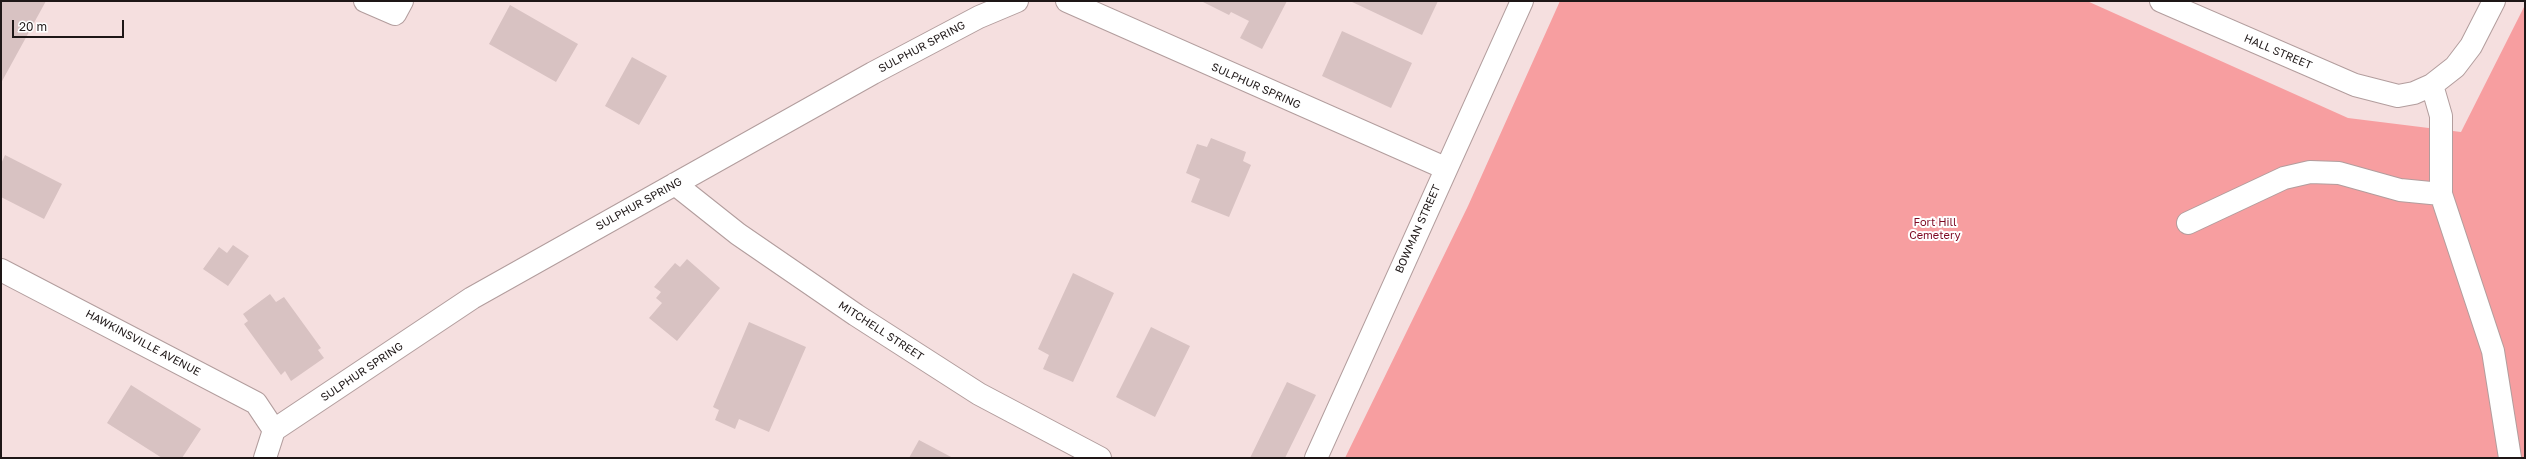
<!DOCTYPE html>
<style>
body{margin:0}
#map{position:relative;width:2526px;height:459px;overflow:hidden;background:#f5dfdf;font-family:"Golos Text",sans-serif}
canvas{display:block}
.frame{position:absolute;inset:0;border:2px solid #1e1717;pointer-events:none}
.scale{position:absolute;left:12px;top:20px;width:112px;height:18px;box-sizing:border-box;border:2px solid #1e1717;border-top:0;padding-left:5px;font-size:12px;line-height:14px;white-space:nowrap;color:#1e1717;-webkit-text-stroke:3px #fff;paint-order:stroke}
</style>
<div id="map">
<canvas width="2526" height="459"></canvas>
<div class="frame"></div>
<div class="scale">20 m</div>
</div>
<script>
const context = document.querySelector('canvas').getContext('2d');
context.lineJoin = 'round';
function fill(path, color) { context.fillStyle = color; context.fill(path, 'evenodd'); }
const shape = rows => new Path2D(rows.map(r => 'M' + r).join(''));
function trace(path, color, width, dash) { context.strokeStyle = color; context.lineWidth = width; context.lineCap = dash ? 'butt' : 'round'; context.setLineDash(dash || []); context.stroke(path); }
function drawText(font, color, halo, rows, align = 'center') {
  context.font = font + ' "Golos Text",sans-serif'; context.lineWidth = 4; context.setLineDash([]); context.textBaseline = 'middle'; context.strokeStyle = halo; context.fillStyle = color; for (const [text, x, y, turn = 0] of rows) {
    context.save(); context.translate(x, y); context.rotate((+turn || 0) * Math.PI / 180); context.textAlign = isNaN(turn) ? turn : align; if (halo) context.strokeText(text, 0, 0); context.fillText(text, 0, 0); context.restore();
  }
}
const green = shape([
 [1560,1,2087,1,2348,118,2461,132,2525,5,2525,458,1345,458,1468,206]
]);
const building = shape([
 [1,1,46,1,1,83],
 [1201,1,1287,1,1262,49,1240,38,1249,21,1231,12,1229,15],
 [1350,1,1438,1,1422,35],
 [510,5,578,44,556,82,489,44],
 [1342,31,1412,63,1391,108,1322,76],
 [632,57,667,76,639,125,605,106],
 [1211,138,1246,152,1243,161,1251,165,1229,217,1191,202,1200,179,1186,173,1197,144,1207,147],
 [5,155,62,184,44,219,1,197,1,164],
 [233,245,249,256,228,286,203,269,219,247,227,253],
 [687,259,720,288,677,341,649,318,662,303,656,298,661,292,654,287,675,263,680,267],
 [1073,273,1114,293,1073,382,1043,369,1049,355,1038,349],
 [270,294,276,302,284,297,321,348,318,350,324,358,291,381,285,371,281,375,244,324,248,321,243,314],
 [749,322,806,347,769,432,739,419,735,429,715,420,719,410,713,407],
 [1151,327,1190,346,1155,417,1116,397],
 [1287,382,1316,395,1285,458,1250,458],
 [131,385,201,429,182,458,162,458,107,423],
 [919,440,953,458,909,458]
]);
const minor = shape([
 [365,1,395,14,402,1],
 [1067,1,1445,168],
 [2161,1,2355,85,2398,96,2414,93,2432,85,2455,67,2471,46,2494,1],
 [2432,85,2441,116,2441,194,2493,351,2510,458],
 [675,184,738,234,856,315,979,394,1100,458],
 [2188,223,2284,178,2310,172,2339,173,2400,190,2441,194],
 [1,270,256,403,274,430],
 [274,430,472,298,873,73,979,17,1017,1],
 [265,458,274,430],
 [1316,458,1522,1]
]);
const streetNames = [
 ["SULPHUR SPRING",922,47,-28],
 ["HALL STREET",2278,52,23],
 ["SULPHUR SPRING",1256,86,24],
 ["SULPHUR SPRING",639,204,-29],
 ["BOWMAN STREET",1418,229,-66],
 ["MITCHELL STREET",881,331,33],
 ["HAWKINSVILLE AVENUE",143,343,28],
 ["SULPHUR SPRING",362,372,-34]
];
const parkNames = [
 ["Fort Hill",1935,223],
 ["Cemetery",1935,236]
];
fill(green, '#f79ea0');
fill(building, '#d8c2c2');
trace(minor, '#b29d9d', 24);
trace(minor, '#fff', 22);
drawText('11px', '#1e1717', '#fff', streetNames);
drawText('11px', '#7e0a23', '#fff', parkNames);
</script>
